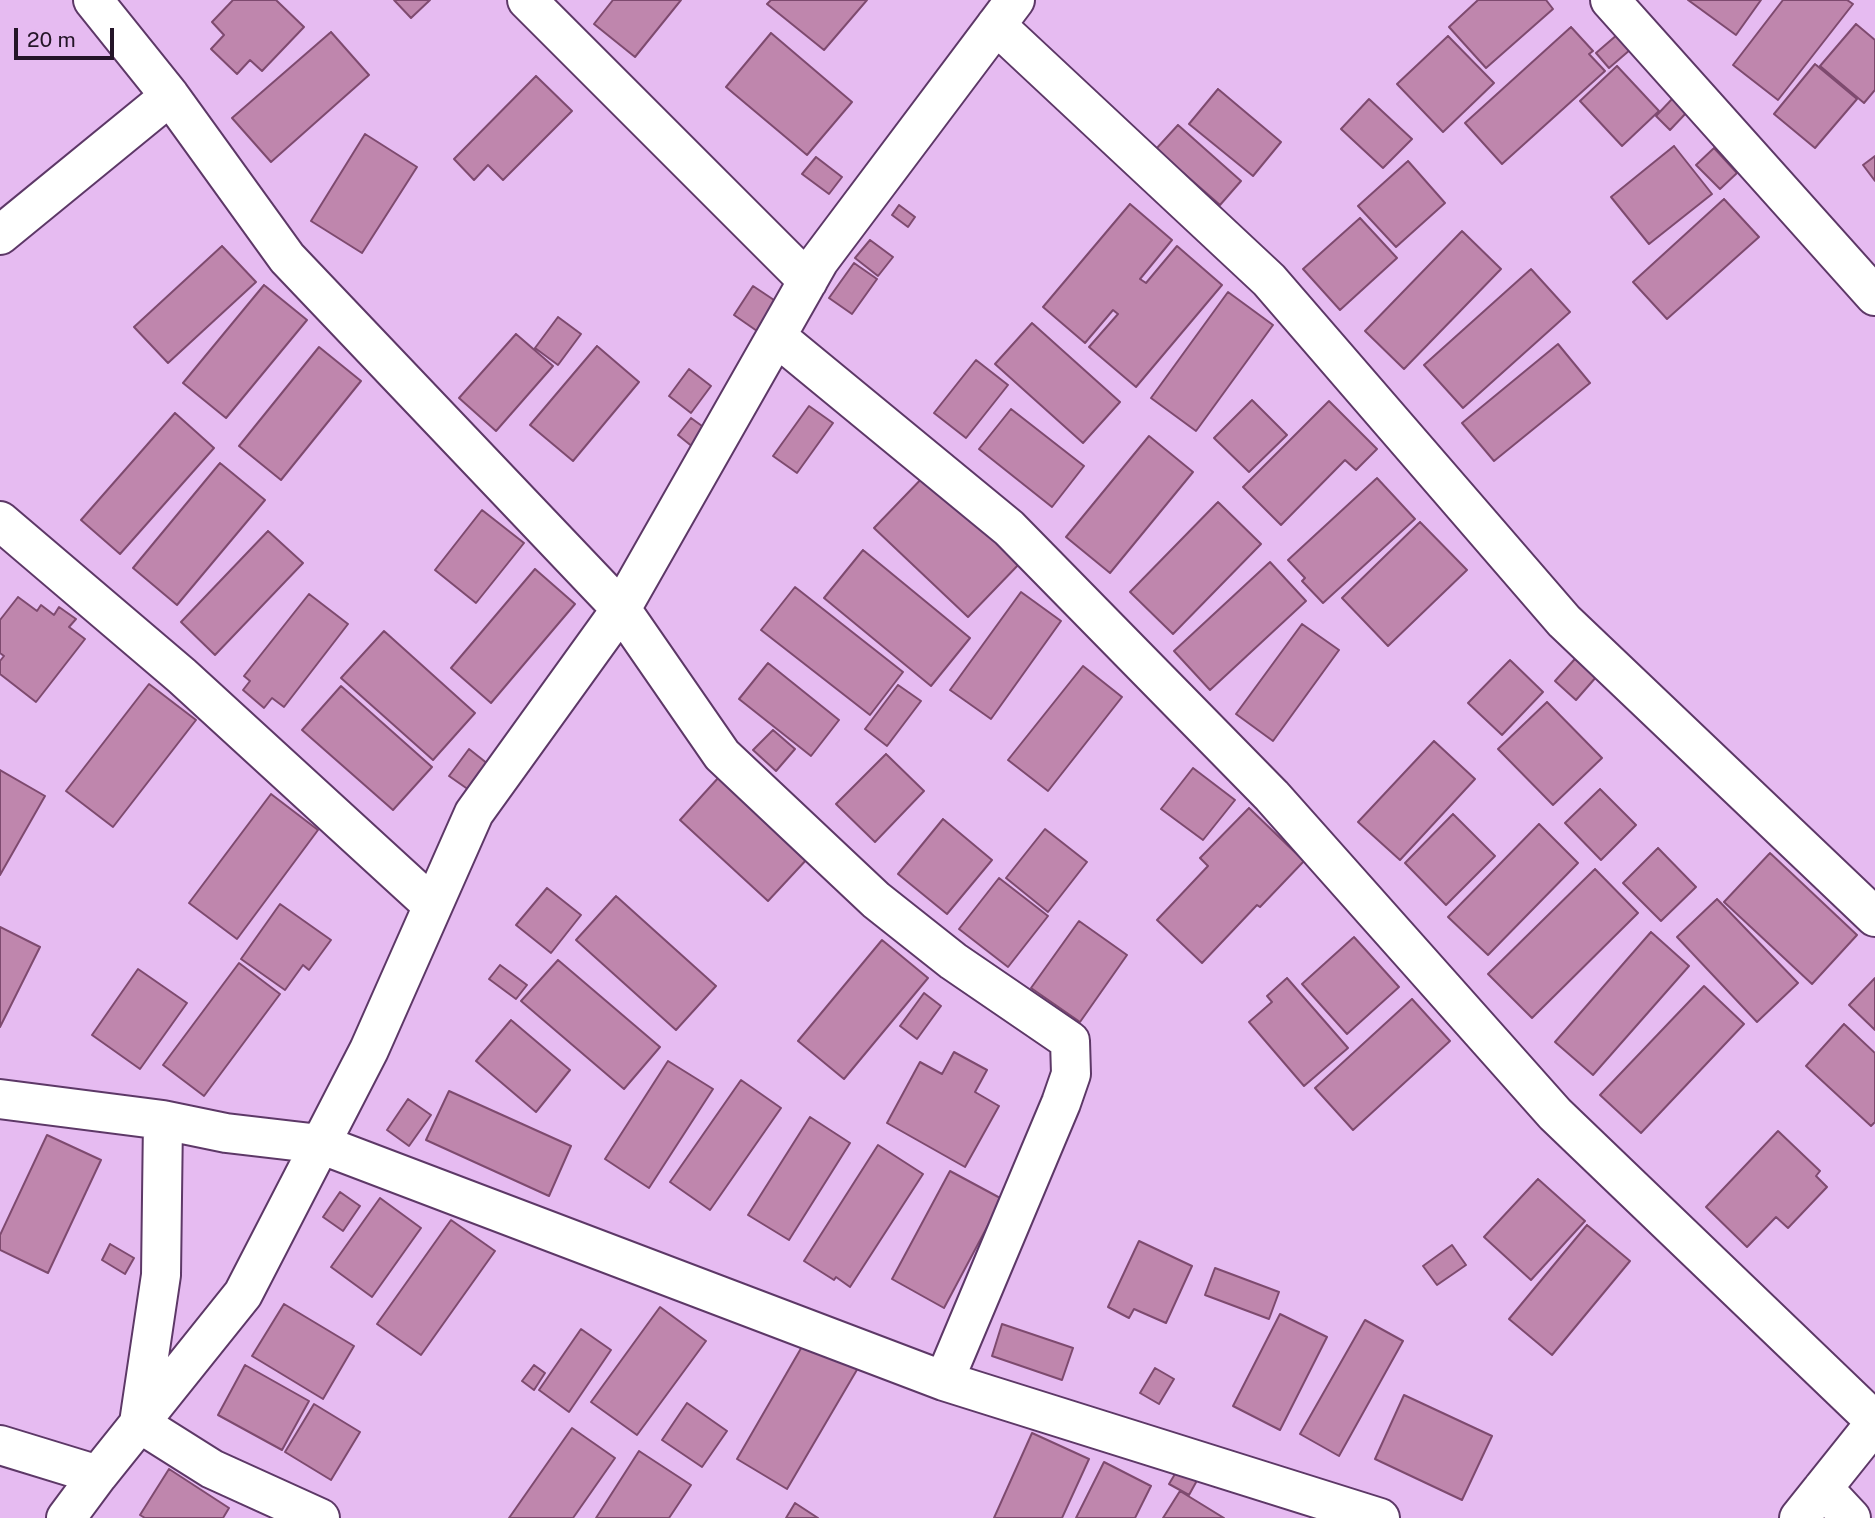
<!DOCTYPE html>
<style>
body{margin:0}
#map{position:relative;width:1875px;height:1518px;overflow:hidden;background:#e6bbf1;font-family:"Public Sans",sans-serif}
canvas{display:block}
.scale{position:absolute;left:14px;top:28px;width:100px;height:32px;box-sizing:border-box;border:4px solid #241528;border-top:0;padding-left:9px;font-size:21px;line-height:24px;white-space:nowrap;color:#241528;-webkit-text-stroke:5px #e6bbf1;paint-order:stroke}
</style>
<div id="map">
<canvas width="1875" height="1518"></canvas>
<div class="scale">20 m</div>
</div>
<script>
const context = document.querySelector('canvas').getContext('2d');
context.lineJoin = 'round';
function fill(path, color) { context.fillStyle = color; context.fill(path, 'evenodd'); }
const shape = rows => new Path2D(rows.map(r => 'M' + r).join(''));
function trace(path, color, width, dash) { context.strokeStyle = color; context.lineWidth = width; context.lineCap = dash ? 'butt' : 'round'; context.setLineDash(dash || []); context.stroke(path); }
const building = shape([
 [233,0,276,0,304,27,262,71,250,60,237,74,211,49,224,35,212,22,233,0],
 [394,0,430,0,411,18,394,0],
 [613,0,681,0,635,57,594,24,613,0],
 [771,0,867,0,824,50,767,4,771,0],
 [1478,0,1546,0,1553,9,1486,68,1449,27,1478,0],
 [1688,0,1761,0,1736,35,1688,0],
 [1783,0,1847,0,1853,4,1778,100,1733,65,1783,0],
 [1856,24,1875,40,1875,90,1864,103,1820,66,1856,24],
 [1571,27,1593,51,1589,54,1605,71,1502,164,1465,123,1571,27],
 [331,32,369,75,271,162,232,118,331,32],
 [771,33,852,102,807,155,726,87,771,33],
 [1618,34,1631,49,1609,68,1596,53,1618,34],
 [1448,36,1494,83,1443,132,1397,84,1448,36],
 [1815,64,1857,99,1815,148,1774,114,1815,64],
 [1617,66,1659,111,1622,146,1580,101,1617,66],
 [536,76,572,111,503,180,488,165,474,180,454,159,536,76],
 [1218,89,1281,142,1253,176,1189,124,1218,89],
 [1673,98,1687,112,1670,130,1656,116,1673,98],
 [1369,99,1412,139,1383,168,1341,129,1369,99],
 [1178,125,1241,181,1220,205,1156,149,1178,125],
 [365,134,417,167,362,253,311,221,365,134],
 [1674,146,1712,194,1649,244,1611,197,1674,146],
 [1714,148,1737,173,1720,189,1696,165,1714,148],
 [1875,156,1875,181,1863,165,1875,156],
 [816,157,842,177,829,194,802,174,816,157],
 [1408,161,1445,203,1396,247,1358,206,1408,161],
 [1724,199,1759,237,1667,319,1633,282,1724,199],
 [1130,204,1172,240,1140,279,1146,283,1177,246,1222,285,1136,387,1089,347,1118,314,1113,310,1085,343,1043,307,1130,204],
 [899,205,915,217,908,227,892,215,899,205],
 [1360,218,1397,258,1340,310,1303,269,1360,218],
 [1462,231,1501,269,1404,369,1365,331,1462,231],
 [870,240,893,257,878,276,855,258,870,240],
 [222,246,256,282,168,363,134,327,222,246],
 [854,263,877,279,852,314,829,298,854,263],
 [1531,269,1570,312,1463,408,1424,365,1531,269],
 [264,285,307,320,226,418,183,383,264,285],
 [753,286,777,302,757,331,734,315,753,286],
 [1228,292,1273,325,1196,431,1151,398,1228,292],
 [558,317,581,334,558,365,535,348,558,317],
 [1032,323,1120,402,1083,443,995,364,1032,323],
 [516,334,553,366,496,431,459,398,516,334],
 [1558,344,1590,383,1494,461,1462,423,1558,344],
 [597,346,639,382,573,461,530,425,597,346],
 [319,347,361,381,281,480,239,446,319,347],
 [976,360,1008,385,966,438,934,413,976,360],
 [689,369,711,386,691,413,669,396,689,369],
 [1252,400,1287,435,1249,472,1214,438,1252,400],
 [1329,401,1377,449,1356,470,1345,460,1281,525,1243,487,1329,401],
 [809,406,833,423,797,473,773,456,809,406],
 [1011,409,1084,466,1052,507,979,449,1011,409],
 [175,413,214,448,120,554,81,520,175,413],
 [691,418,713,434,699,452,678,435,691,418],
 [1149,436,1193,472,1110,573,1066,537,1149,436],
 [220,463,265,500,177,605,133,568,220,463],
 [928,472,1021,562,968,617,874,528,928,472],
 [1377,478,1415,519,1323,603,1302,581,1305,578,1288,560,1377,478],
 [1218,502,1261,544,1173,634,1130,592,1218,502],
 [482,510,524,543,476,603,435,570,482,510],
 [1420,522,1467,570,1388,646,1342,598,1420,522],
 [268,531,303,563,215,655,181,622,268,531],
 [863,550,970,638,931,686,824,598,863,550],
 [1270,562,1306,601,1210,690,1174,651,1270,562],
 [535,569,575,604,491,703,451,668,535,569],
 [795,587,903,672,870,715,761,630,795,587],
 [1021,592,1061,621,991,719,950,690,1021,592],
 [309,594,348,624,284,707,272,698,264,708,243,690,250,681,244,676,309,594],
 [18,597,37,611,41,605,54,615,59,607,76,619,69,627,85,639,36,702,0,674,0,661,4,656,0,653,0,620,18,597],
 [1302,624,1339,650,1273,741,1236,714,1302,624],
 [384,631,475,713,433,760,341,678,384,631],
 [1583,650,1604,668,1576,700,1555,681,1583,650],
 [1510,660,1543,692,1502,735,1468,703,1510,660],
 [768,663,839,720,811,756,739,699,768,663],
 [1083,666,1122,697,1048,791,1008,760,1083,666],
 [149,684,196,720,113,827,66,791,149,684],
 [898,685,921,701,887,746,865,729,898,685],
 [341,686,432,767,393,810,302,730,341,686],
 [1547,702,1602,758,1553,805,1498,749,1547,702],
 [773,730,795,749,776,771,753,750,773,730],
 [1434,741,1475,779,1400,860,1358,822,1434,741],
 [469,749,488,764,469,790,449,776,469,749],
 [886,754,924,791,875,842,836,804,886,754],
 [1193,768,1235,800,1203,840,1161,809,1193,768],
 [0,770,45,796,0,875,0,770],
 [719,777,808,858,768,901,680,820,719,777],
 [1600,789,1636,825,1601,860,1565,823,1600,789],
 [271,794,318,830,237,939,189,903,271,794],
 [1249,808,1304,861,1260,907,1257,905,1202,963,1157,920,1208,866,1200,858,1249,808],
 [1453,814,1495,856,1446,905,1405,863,1453,814],
 [943,819,992,860,947,914,898,874,943,819],
 [1539,824,1578,863,1488,955,1448,917,1539,824],
 [1045,829,1087,862,1048,912,1006,878,1045,829],
 [1658,848,1696,887,1661,921,1623,883,1658,848],
 [1770,853,1857,935,1812,984,1724,902,1770,853],
 [1595,869,1638,913,1532,1018,1488,974,1595,869],
 [999,878,1048,916,1008,967,959,929,999,878],
 [547,888,581,915,551,953,516,925,547,888],
 [616,896,716,986,676,1030,576,940,616,896],
 [1717,899,1798,983,1757,1022,1677,937,1717,899],
 [280,904,331,940,309,970,303,965,285,990,241,959,280,904],
 [1079,921,1127,955,1080,1022,1031,988,1079,921],
 [0,927,40,947,0,1027,0,927],
 [1651,932,1689,966,1593,1075,1555,1042,1651,932],
 [1354,937,1399,987,1347,1034,1302,984,1354,937],
 [882,940,928,978,844,1079,798,1041,882,940],
 [558,960,660,1047,624,1089,521,1001,558,960],
 [239,963,280,994,204,1096,163,1065,239,963],
 [500,965,527,985,516,999,489,979,500,965],
 [138,969,187,1003,140,1069,92,1035,138,969],
 [1287,978,1348,1048,1304,1086,1249,1022,1272,1002,1267,996,1287,978],
 [1875,978,1875,1030,1849,1005,1875,978],
 [1704,986,1744,1024,1641,1133,1600,1095,1704,986],
 [924,993,941,1006,917,1039,900,1026,924,993],
 [1412,999,1450,1041,1353,1130,1315,1088,1412,999],
 [511,1020,570,1070,536,1112,476,1061,511,1020],
 [1844,1024,1875,1053,1875,1122,1871,1126,1806,1066,1844,1024],
 [954,1052,987,1070,975,1092,999,1106,965,1167,887,1123,920,1062,942,1074,954,1052],
 [668,1061,713,1089,649,1188,605,1159,668,1061],
 [741,1080,781,1108,710,1210,670,1182,741,1080],
 [449,1091,571,1146,549,1196,426,1140,449,1091],
 [408,1099,431,1115,409,1146,387,1130,408,1099],
 [810,1117,850,1143,789,1240,748,1215,810,1117],
 [1778,1131,1820,1171,1816,1176,1827,1187,1788,1228,1776,1217,1747,1247,1706,1207,1778,1131],
 [47,1135,101,1160,48,1273,0,1250,0,1235,47,1135],
 [878,1145,923,1174,850,1287,836,1277,834,1280,804,1261,878,1145],
 [950,1171,1002,1199,944,1308,892,1279,950,1171],
 [1538,1179,1585,1221,1531,1280,1484,1237,1538,1179],
 [340,1192,360,1206,343,1231,323,1217,340,1192],
 [380,1198,421,1228,372,1297,331,1267,380,1198],
 [451,1220,495,1251,421,1355,377,1324,451,1220],
 [1587,1225,1630,1261,1552,1355,1509,1319,1587,1225],
 [1139,1241,1192,1266,1166,1323,1134,1309,1129,1318,1108,1307,1139,1241],
 [110,1244,134,1258,125,1274,102,1260,110,1244],
 [1452,1245,1466,1265,1437,1285,1423,1266,1452,1245],
 [1215,1268,1279,1292,1269,1319,1205,1295,1215,1268],
 [284,1304,354,1346,323,1399,252,1356,284,1304],
 [660,1307,706,1341,637,1435,591,1402,660,1307],
 [1280,1314,1327,1337,1280,1430,1233,1406,1280,1314],
 [1365,1320,1403,1341,1339,1456,1300,1434,1365,1320],
 [1002,1324,1073,1348,1062,1380,992,1356,1002,1324],
 [581,1329,611,1350,569,1412,539,1390,581,1329],
 [807,1338,858,1368,787,1489,737,1459,807,1338],
 [245,1365,309,1401,282,1450,218,1415,245,1365],
 [534,1365,545,1373,534,1390,522,1381,534,1365],
 [1155,1368,1174,1379,1159,1404,1140,1393,1155,1368],
 [1404,1395,1492,1436,1462,1500,1375,1459,1404,1395],
 [687,1403,727,1431,702,1467,662,1440,687,1403],
 [314,1404,360,1432,331,1480,285,1452,314,1404],
 [572,1428,615,1458,573,1518,509,1518,572,1428],
 [1032,1433,1089,1459,1062,1518,994,1518,1032,1433],
 [639,1451,691,1485,669,1518,596,1518,639,1451],
 [1104,1462,1151,1486,1135,1518,1076,1518,1104,1462],
 [1181,1464,1200,1475,1189,1495,1169,1484,1181,1464],
 [169,1469,229,1508,223,1518,145,1518,140,1515,169,1469],
 [1180,1491,1224,1518,1163,1518,1180,1491],
 [795,1503,818,1518,786,1518,795,1503]
]);
const minor = shape([
 [93,0,170,96,287,258,621,609,722,755,876,900,953,961,1070,1041,1071,1074,1061,1103,944,1381],
 [527,0,808,281],
 [1610,0,1875,296],
 [996,25,1269,280,1564,621,1875,917],
 [0,235,170,96],
 [777,337,1009,528,1272,796,1555,1114,1875,1421],
 [0,521,182,676,432,905],
 [0,1099,163,1120,226,1133,320,1144,944,1381,1380,1518],
 [163,1120,161,1275,139,1423,212,1469,320,1518],
 [0,1445,98,1475],
 [1823,1488,1851,1518],
 [66,1518,98,1475,243,1294,369,1050,474,813,621,609,819,261,1015,0],
 [1799,1518,1875,1423]
]);
fill(building, '#bf86ad');
trace(building, '#7e4a6f', 2);
trace(minor, '#5d3867', 42);
trace(minor, '#fff', 38);
</script>
